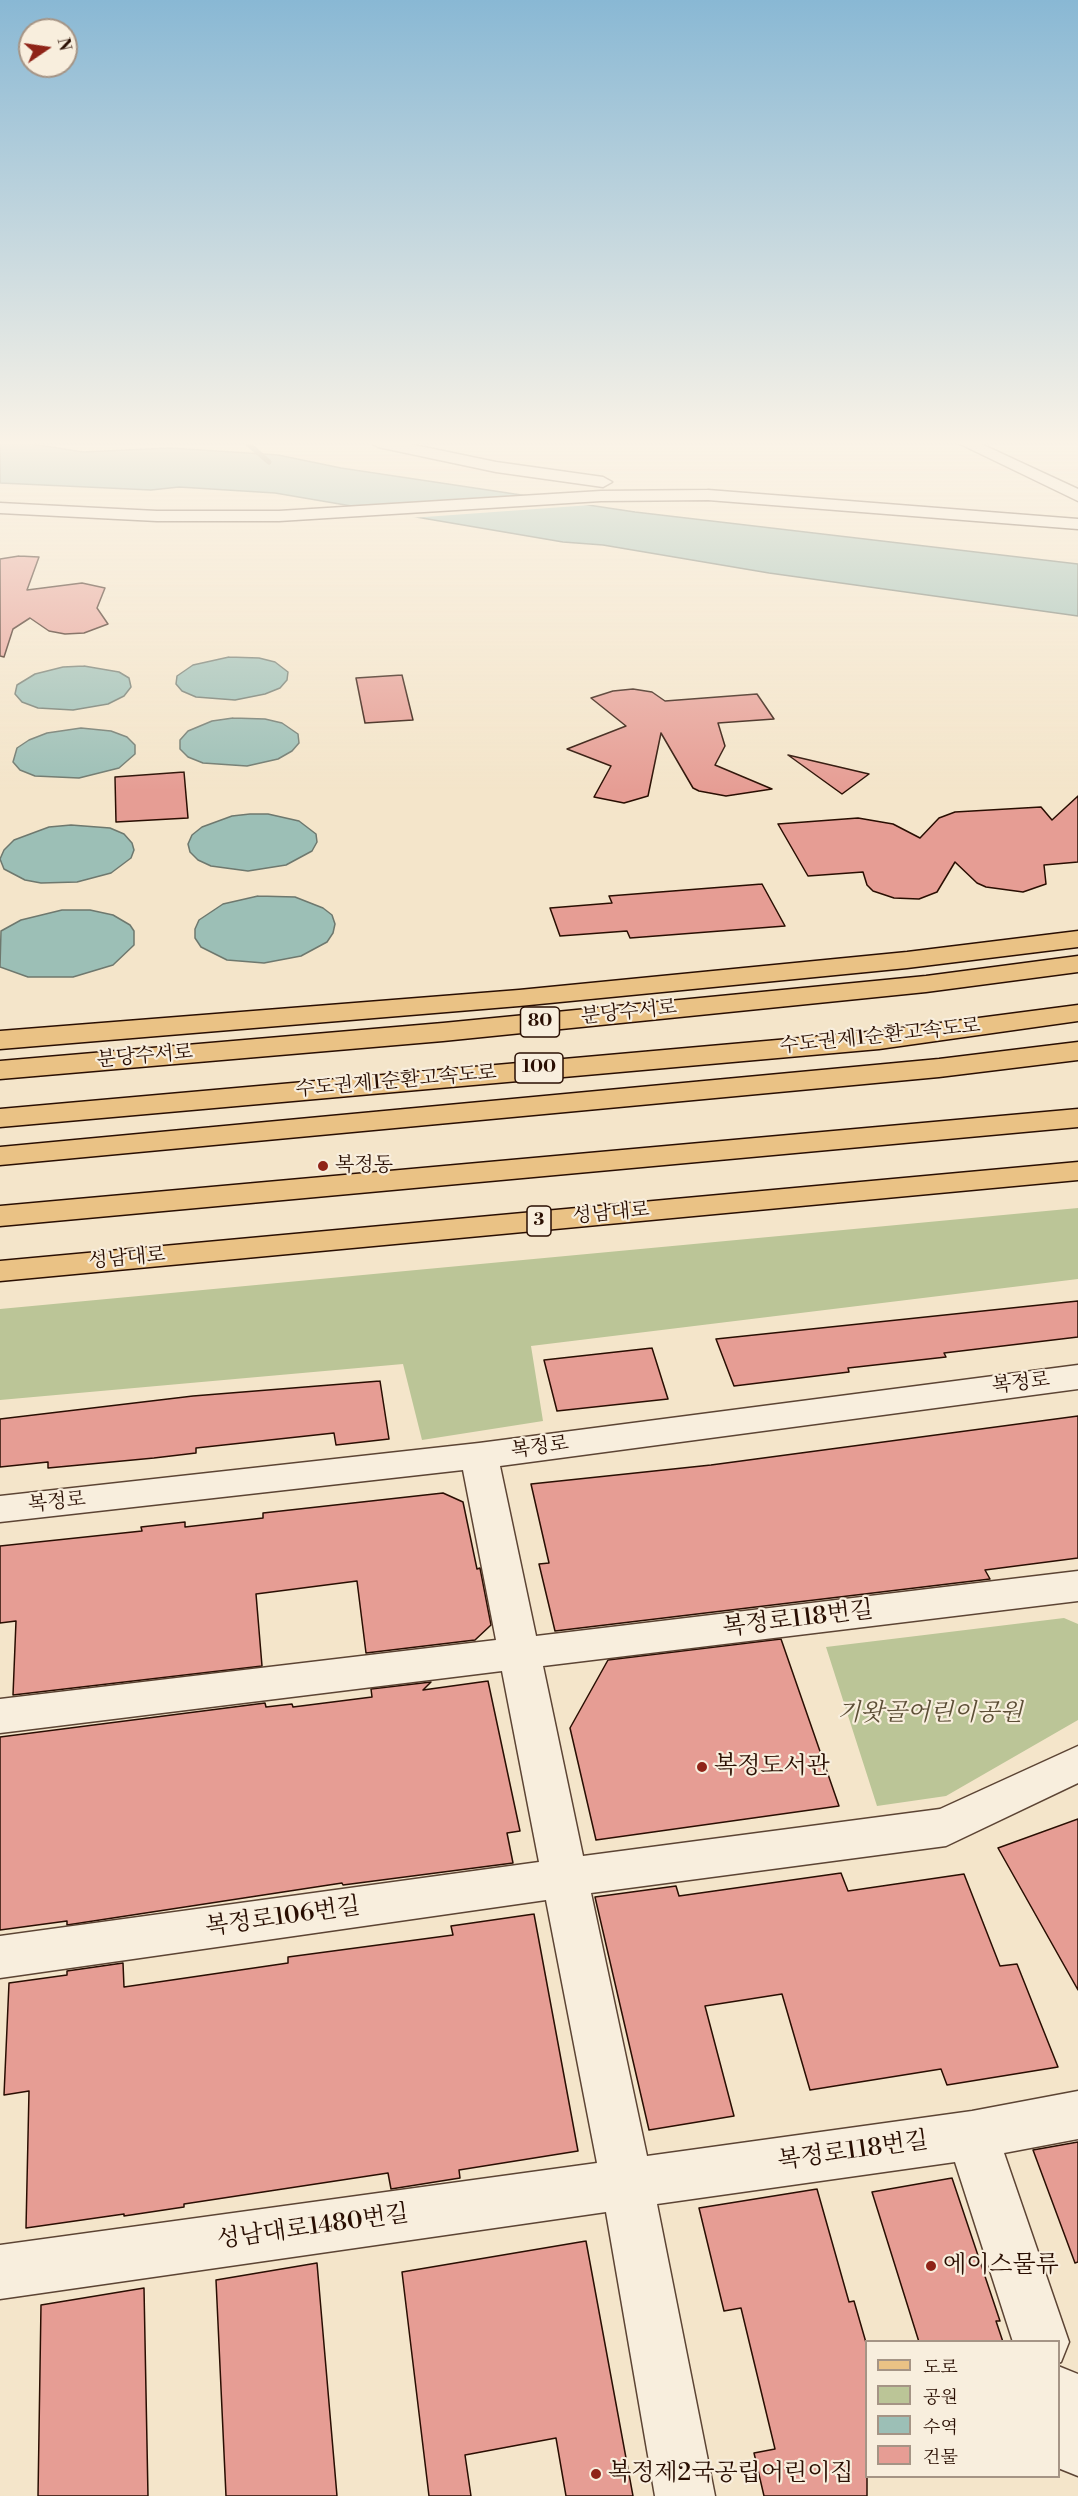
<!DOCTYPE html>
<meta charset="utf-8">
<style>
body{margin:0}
#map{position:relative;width:1078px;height:2496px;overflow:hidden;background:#f4e5ca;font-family:"Libre Bodoni","Noto Serif KR",serif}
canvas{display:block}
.legend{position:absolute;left:865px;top:2340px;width:195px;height:138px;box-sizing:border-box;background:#f8eedd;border:2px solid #a59485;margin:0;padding:8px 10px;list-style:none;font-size:18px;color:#290e02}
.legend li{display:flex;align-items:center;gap:12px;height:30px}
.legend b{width:30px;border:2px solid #a59485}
.north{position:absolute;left:18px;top:18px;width:60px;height:60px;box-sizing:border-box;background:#f8eedd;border:2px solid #a59485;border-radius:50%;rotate:77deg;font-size:16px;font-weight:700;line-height:24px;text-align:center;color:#290e02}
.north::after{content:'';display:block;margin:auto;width:21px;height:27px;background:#8f2418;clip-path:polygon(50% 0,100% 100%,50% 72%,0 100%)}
</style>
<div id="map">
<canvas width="1078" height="2496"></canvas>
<ul class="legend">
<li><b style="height:8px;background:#eac285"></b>도로</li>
<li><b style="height:16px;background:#bbc597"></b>공원</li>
<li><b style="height:16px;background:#9cbfb6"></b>수역</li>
<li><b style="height:16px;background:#e69d94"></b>건물</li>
</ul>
<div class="north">N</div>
</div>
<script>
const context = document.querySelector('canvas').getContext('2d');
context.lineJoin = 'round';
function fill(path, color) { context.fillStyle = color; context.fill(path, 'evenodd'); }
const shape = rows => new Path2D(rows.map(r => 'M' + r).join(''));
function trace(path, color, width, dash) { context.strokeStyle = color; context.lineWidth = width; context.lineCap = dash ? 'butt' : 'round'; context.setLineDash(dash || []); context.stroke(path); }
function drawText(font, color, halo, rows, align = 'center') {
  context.font = font + ' "Libre Bodoni","Noto Serif KR",serif'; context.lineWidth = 4.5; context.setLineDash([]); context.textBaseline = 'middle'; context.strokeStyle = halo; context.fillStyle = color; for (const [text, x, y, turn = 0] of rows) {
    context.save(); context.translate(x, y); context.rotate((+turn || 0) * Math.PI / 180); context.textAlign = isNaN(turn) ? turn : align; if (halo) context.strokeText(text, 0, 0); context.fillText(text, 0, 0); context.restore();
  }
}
const green = shape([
 [1078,1208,1078,1279,531,1346,543,1421,422,1440,403,1364,0,1400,0,1309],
 [1064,1618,1078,1624,1078,1720,946,1796,877,1806,826,1647]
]);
const water = shape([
 [0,442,19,442,83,452,170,448,278,455,341,468,635,512,1078,564,1078,616,769,573,603,545,563,542,275,493,179,487,151,490,0,483,0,442],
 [229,657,259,658,275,662,288,672,287,680,280,688,265,694,235,700,196,697,182,691,176,684,177,676,193,665,229,657],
 [84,666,119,672,129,678,131,687,124,696,108,704,73,710,38,708,22,702,15,694,17,685,35,674,63,667,84,666],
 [233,718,265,719,282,723,298,734,299,743,292,751,278,759,247,766,203,763,188,757,180,749,180,740,188,731,212,721,233,718],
 [81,728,111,731,127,737,135,745,135,754,119,768,79,778,35,776,20,770,13,762,17,748,29,740,47,733,81,728],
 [250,814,268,814,299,821,316,834,317,842,312,851,286,865,248,871,211,866,198,860,190,852,188,844,192,835,202,827,232,816,250,814],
 [71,825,110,828,124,834,132,843,134,850,131,858,111,873,77,882,41,883,25,880,4,869,0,859,4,850,14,840,49,827,71,825],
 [258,896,295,897,323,908,332,915,335,924,333,933,327,942,301,956,264,963,227,960,201,947,195,938,195,929,199,920,223,904,258,896],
 [62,910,90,910,113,915,130,925,134,931,134,945,113,965,73,977,28,977,0,967,1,931,21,920,62,910]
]);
const pier = shape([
 [539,494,605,504,411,518,347,507]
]);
const stream = shape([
 [246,442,269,462]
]);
const building = shape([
 [19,556,39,557,27,590,82,583,105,588,97,608,108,624,84,633,65,634,49,631,30,618,13,629,4,657,0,656,0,559,19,556],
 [402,675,413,720,365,723,356,678,402,675],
 [633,689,652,692,665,701,757,694,774,719,718,723,725,746,715,765,772,789,726,796,699,791,693,788,661,733,648,796,624,803,594,797,611,766,567,749,626,726,591,698,613,691,633,689],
 [788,755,869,774,842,794,788,755],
 [184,772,188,818,116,822,115,777,184,772],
 [1078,796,1078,862,1044,865,1046,884,1023,892,986,887,977,883,955,862,937,892,919,899,894,898,873,891,867,885,863,872,808,876,778,824,858,818,893,824,920,838,939,818,955,812,1041,807,1052,820,1078,796],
 [762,884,785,926,630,938,627,931,560,936,550,908,612,903,609,896,762,884],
 [1078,1301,1078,1337,944,1353,946,1357,848,1368,849,1372,734,1386,716,1339,1078,1301],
 [652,1348,668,1399,557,1411,544,1360,652,1348],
 [380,1381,389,1439,336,1445,334,1433,196,1448,196,1453,154,1458,48,1468,48,1462,0,1467,0,1419,193,1396,380,1381],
 [1078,1416,1078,1558,985,1570,990,1579,555,1631,539,1564,549,1563,531,1484,711,1465,1078,1416],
 [443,1493,463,1502,477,1569,480,1568,491,1625,475,1640,366,1653,357,1581,256,1594,262,1666,13,1695,16,1621,0,1623,0,1546,142,1531,141,1527,185,1522,185,1527,263,1518,263,1513,443,1493],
 [781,1639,839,1806,596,1840,570,1728,608,1660,781,1639],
 [488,1681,520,1831,507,1833,513,1863,343,1885,342,1883,67,1925,67,1921,0,1930,0,1737,265,1703,266,1707,292,1704,293,1707,372,1697,371,1689,431,1682,423,1690,488,1681],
 [1078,1819,1078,1990,998,1848,1078,1819],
 [841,1873,848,1891,964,1874,1000,1966,1017,1964,1058,2067,947,2085,941,2069,810,2090,782,1994,705,2006,734,2116,649,2130,595,1897,676,1886,679,1896,841,1873],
 [534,1914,578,2151,459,2170,460,2178,391,2189,388,2173,184,2204,184,2207,124,2216,124,2214,26,2228,29,2091,4,2095,9,1983,67,1975,67,1971,123,1963,124,1987,288,1963,288,1957,453,1935,451,1926,534,1914],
 [1078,2142,1078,2262,1075,2263,1033,2150,1078,2142],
 [952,2178,1000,2321,996,2321,1003,2342,919,2342,872,2192,952,2178],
 [817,2189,849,2302,854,2301,867,2346,867,2496,764,2496,754,2453,775,2449,741,2308,724,2311,699,2208,817,2189],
 [586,2241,633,2496,566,2496,556,2438,465,2455,471,2496,429,2496,402,2272,586,2241],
 [317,2263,337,2496,226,2496,216,2280,317,2263],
 [144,2288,148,2496,38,2496,41,2305,144,2288]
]);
const minor = shape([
 [370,442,400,442,496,462,603,477,612,482,603,487,496,472,378,447,370,442],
 [956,442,977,442,1078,489,1078,501,956,442],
 [708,490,1078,519,1078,529,708,500,601,501,279,521,157,521,0,513,0,503,157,511,279,511,601,491,708,490],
 [1078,1365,1078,1389,500,1466,536,1636,1078,1571,1078,1601,543,1666,583,1856,940,1809,1078,1746,1078,1783,946,1846,591,1893,647,2156,972,2111,1078,2091,1078,2139,1004,2153,1069,2342,1061,2362,1058,2363,1058,2342,1013,2342,955,2162,657,2204,715,2496,655,2496,606,2212,0,2299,0,2245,597,2163,546,1900,0,1978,0,1936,539,1862,502,1671,0,1733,0,1699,496,1640,463,1470,0,1522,0,1496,479,1443,1078,1365],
 [1058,2366,1078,2374,1078,2476,1058,2468,1058,2366]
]);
const major = shape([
 [1078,1109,1078,1127,0,1226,0,1206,1078,1109],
 [1078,1162,1078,1180,0,1281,0,1261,1078,1162]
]);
const highway = shape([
 [1078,931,1078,947,907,968,519,1006,0,1049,0,1031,519,990,907,952,1078,931],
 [1078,956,1078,972,926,992,443,1041,0,1079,0,1061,443,1023,926,976,1078,956],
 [1078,1005,1078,1021,879,1049,0,1127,0,1109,879,1031,1078,1005],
 [1078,1042,1078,1060,939,1077,0,1165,0,1147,939,1059,1078,1042]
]);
const markers = [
 [323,1166,6,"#8f2418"],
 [702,1767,6,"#8f2418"],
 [931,2266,6,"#8f2418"],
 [596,2474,6,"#8f2418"]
];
const shields = [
 [540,1022,39],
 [539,1068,48],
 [539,1221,24]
];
const shieldNames = [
 ["80",540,1022],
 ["100",539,1068],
 ["3",539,1221]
];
const streetNames = [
 ["분당수서로",629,1013,-6],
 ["수도권제1순환고속도로",880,1037,-6],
 ["분당수서로",145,1057,-5],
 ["수도권제1순환고속도로",396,1082,-5],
 ["성남대로",611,1214,-5],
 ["성남대로",127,1259,-5],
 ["복정로",1021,1384,-7],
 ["복정로",540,1448,-8],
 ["복정로",57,1503,-6]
];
const poiNames = [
 ["복정동",335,1166]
];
const nearStreetnames = [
 ["복정로118번길",798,1620,-7],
 ["복정로106번길",283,1918,-8],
 ["복정로118번길",853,2152,-8],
 ["성남대로1480번길",313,2228,-8]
];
const nearParknames = [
 ["기왓골어린이공원",930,1714]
];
const nearPoinames = [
 ["복정도서관",714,1767],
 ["에이스물류",943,2266],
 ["복정제2국공립어린이집",608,2474]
];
fill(green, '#bbc597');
fill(water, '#9cbfb6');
trace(water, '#6e786e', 1.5);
fill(pier, '#f4e5ca');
trace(stream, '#6e786e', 5);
fill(building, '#e69d94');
trace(building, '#290e02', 1.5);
trace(minor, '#5c4434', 3);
trace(major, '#290e02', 3);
trace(highway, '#290e02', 3);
fill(minor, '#f8eedd');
fill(major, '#eac285');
fill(highway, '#eac285');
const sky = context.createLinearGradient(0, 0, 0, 791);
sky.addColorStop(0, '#89b8d4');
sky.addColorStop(0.56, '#faf3e7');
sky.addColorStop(1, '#faf3e700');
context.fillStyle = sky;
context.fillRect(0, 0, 1078, 791);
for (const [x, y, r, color] of markers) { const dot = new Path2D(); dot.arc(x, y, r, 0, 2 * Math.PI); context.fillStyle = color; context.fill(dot); trace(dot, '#f8eedd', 2); }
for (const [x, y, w] of shields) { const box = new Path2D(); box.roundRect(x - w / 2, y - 15, w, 30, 4.5); context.fillStyle = '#f8eedd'; context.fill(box); trace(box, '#290e02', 1.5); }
drawText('bold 18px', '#290e02', null, shieldNames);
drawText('20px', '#290e02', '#f8eedd', streetNames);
drawText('20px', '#290e02', '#f8eedd', poiNames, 'left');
drawText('24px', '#290e02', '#f8eedd', nearStreetnames);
drawText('italic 24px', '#5c4e36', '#f8eedd', nearParknames);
drawText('24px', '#290e02', '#f8eedd', nearPoinames, 'left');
</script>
